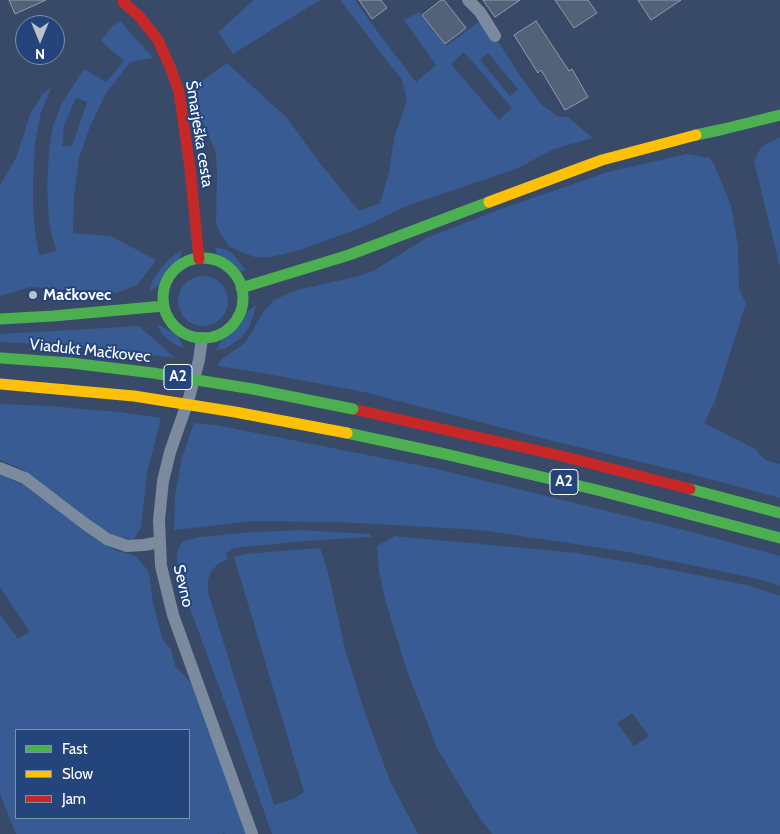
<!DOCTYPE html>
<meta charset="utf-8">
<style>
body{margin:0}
#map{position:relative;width:780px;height:834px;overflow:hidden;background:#384a67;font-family:Cabin,sans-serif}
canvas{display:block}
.legend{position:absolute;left:15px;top:729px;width:175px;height:90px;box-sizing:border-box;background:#24457b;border:1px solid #7c8fb0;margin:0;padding:6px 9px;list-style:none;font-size:15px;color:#fff}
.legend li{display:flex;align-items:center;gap:10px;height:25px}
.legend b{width:25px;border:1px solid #7c8fb0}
.north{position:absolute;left:15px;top:15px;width:50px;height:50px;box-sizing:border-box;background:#24457b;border:1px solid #7c8fb0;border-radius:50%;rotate:180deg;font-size:14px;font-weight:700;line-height:20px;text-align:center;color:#fff}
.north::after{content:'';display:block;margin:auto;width:18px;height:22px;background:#b9c0ca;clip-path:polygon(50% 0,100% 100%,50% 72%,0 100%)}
</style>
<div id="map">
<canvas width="780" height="834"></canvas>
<ul class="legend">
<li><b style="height:6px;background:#4caf50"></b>Fast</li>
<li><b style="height:6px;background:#ffc107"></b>Slow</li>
<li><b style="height:6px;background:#c62828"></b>Jam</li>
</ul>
<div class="north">N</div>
</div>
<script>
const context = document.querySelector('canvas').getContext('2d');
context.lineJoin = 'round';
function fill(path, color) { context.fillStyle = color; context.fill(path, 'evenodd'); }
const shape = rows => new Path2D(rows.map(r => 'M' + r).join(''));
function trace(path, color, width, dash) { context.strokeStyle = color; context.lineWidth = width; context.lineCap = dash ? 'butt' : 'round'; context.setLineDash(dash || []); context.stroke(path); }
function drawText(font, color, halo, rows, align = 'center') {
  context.font = font + ' Cabin,sans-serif'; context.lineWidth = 4; context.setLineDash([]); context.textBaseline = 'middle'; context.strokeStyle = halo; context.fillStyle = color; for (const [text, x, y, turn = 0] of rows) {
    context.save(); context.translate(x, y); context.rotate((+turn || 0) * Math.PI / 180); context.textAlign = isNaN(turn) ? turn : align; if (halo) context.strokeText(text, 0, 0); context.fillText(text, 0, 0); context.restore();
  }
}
const green = shape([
 [254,0,320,0,233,54,218,32],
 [340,0,355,0,382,38,416,82,436,65,404,20,419,12,446,46,483,19,505,52,519,74,542,105,558,117,568,117,593,138,554,149,516,169,409,205,363,227,297,251,270,257,255,257,243,253,229,246,221,234,216,224,217,175,216,153,201,118,194,86,227,63,287,118,319,162,359,211,380,203,389,172,395,134,407,101,402,80],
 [464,52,512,108,499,120,451,64],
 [488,53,518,89,510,96,480,60],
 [121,22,153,58,130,62,105,95,89,129,79,158,74,197,73,233,111,236,156,260,138,284,117,293,31,287,0,296,0,185,16,158,31,112,42,95,52,86,41,112,35,142,33,185,33,208,36,238,39,255,57,251,52,237,49,220,47,186,49,151,53,126,61,105,84,69,106,82,124,61,101,41,113,25],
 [76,98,87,102,72,146,62,146,64,125],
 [780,137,780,268,754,161,761,147],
 [687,154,709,158,714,164,731,206,738,246,739,289,746,303,715,401,704,423,755,449,765,460,780,464,780,498,687,473,549,440,364,392,263,373,217,366,221,360,245,343,257,323,263,312,274,300,297,290,359,276,375,270,426,238,501,209,608,172],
 [214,247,224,249,233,254,246,270,239,272,219,258],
 [182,250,179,262,169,269,162,283,150,291,152,281,161,268,170,258],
 '178 301a25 25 0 1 1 50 0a25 25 0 1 1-50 0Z',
 [256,305,253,316,249,327,241,338,226,348,216,350,222,340,232,333,240,325,248,311],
 [157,325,163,327,174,333,179,338,184,349,171,342,163,335],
 [139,326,175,358,89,347,0,342,0,334],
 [0,404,49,406,120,412,161,418,147,473,141,527,134,540,115,536,101,528,20,468,0,460],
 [194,423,216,425,433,468,692,532,780,556,780,586,758,579,628,552,481,530,338,522,254,521,174,530,175,496,182,457],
 [0,475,23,484,115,550,134,555,147,569,149,573,153,603,160,630,164,642,171,649,175,666,192,684,247,834,225,834,224,833,222,834,16,834,0,794,0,614,18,639,30,632,0,587],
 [16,730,189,730,189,818,16,818],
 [299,530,371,534,371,537,306,541,234,548,226,553,228,559,218,564,214,568,211,572,208,580,208,592,274,805,293,799,304,792,234,557,245,554,320,548,328,572,345,649,365,713,390,781,418,834,272,834,243,752,191,611,179,572,177,559,178,550,182,542,199,537,253,532],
 [395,536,577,553,667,569,751,586,780,596,780,834,492,834,478,816,437,748,406,668,386,603,379,572,377,546],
 [632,713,649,736,634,746,617,723]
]);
const building = shape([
 [9,0,46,0,15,14,9,0],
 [359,0,381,0,387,8,372,19,359,0],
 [441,0,444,0,466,28,445,44,422,15,441,0],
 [483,0,520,0,495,17,483,0],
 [555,0,588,0,597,13,574,28,555,0],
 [638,0,681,0,651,20,638,0],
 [536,21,569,71,572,69,588,97,565,110,541,70,538,73,514,35,536,21]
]);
const street = shape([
 [468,0,480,12,495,36],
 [202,338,199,360,189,398,170,452,163,481,159,520,161,566,173,615,252,834],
 [0,468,25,478,84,523,107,539,127,546,144,545,160,542]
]);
const fast = shape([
 [696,135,724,129,780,115],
 '163 298a40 40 0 1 1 80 0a40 40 0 1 1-80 0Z',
 [241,288,349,255,489,202],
 [0,319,53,316,164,306],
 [347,433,445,454,597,490,780,538],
 [690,489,780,513]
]);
const slow = shape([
 [489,202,602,160,696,135]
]);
const jam = shape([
 [125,0,123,2,139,16,158,40,171,69,179,92,190,169,199,259],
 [353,409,566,457,690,489]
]);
const fastBridge = shape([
 [1,358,71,363,153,373,253,389,353,409]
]);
const slowBridge = shape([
 [0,384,134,396,235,412,347,433]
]);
const markers = [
 [33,295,5,"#b9c0ca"]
];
const shields = [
 [178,377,28],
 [564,482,28]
];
const shieldNames = [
 ["A2",178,377],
 ["A2",564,482]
];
const streetNames = [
 ["Šmarješka cesta",199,134,81],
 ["Viadukt Mačkovec",90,351,6],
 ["Sevno",183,586,77]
];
const poiNames = [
 ["Mačkovec",43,295]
];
fill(green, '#375b92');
fill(building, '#536279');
trace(building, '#909bad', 1);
trace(street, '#7c8a9e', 12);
trace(fast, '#4caf50', 11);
trace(slow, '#ffc107', 11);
trace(jam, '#c62828', 11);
trace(fastBridge, '#4caf50', 11);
trace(slowBridge, '#ffc107', 11);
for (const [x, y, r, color] of markers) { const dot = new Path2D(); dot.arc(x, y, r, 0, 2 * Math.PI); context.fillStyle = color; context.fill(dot); trace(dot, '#24457b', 2); }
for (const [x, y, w] of shields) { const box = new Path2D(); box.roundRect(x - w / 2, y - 12.5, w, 25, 4); context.fillStyle = '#24457b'; context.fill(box); trace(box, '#fff', 1); }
drawText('bold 15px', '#fff', null, shieldNames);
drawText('16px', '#fff', '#24457b', streetNames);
drawText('bold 16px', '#fff', '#24457b', poiNames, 'left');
</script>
